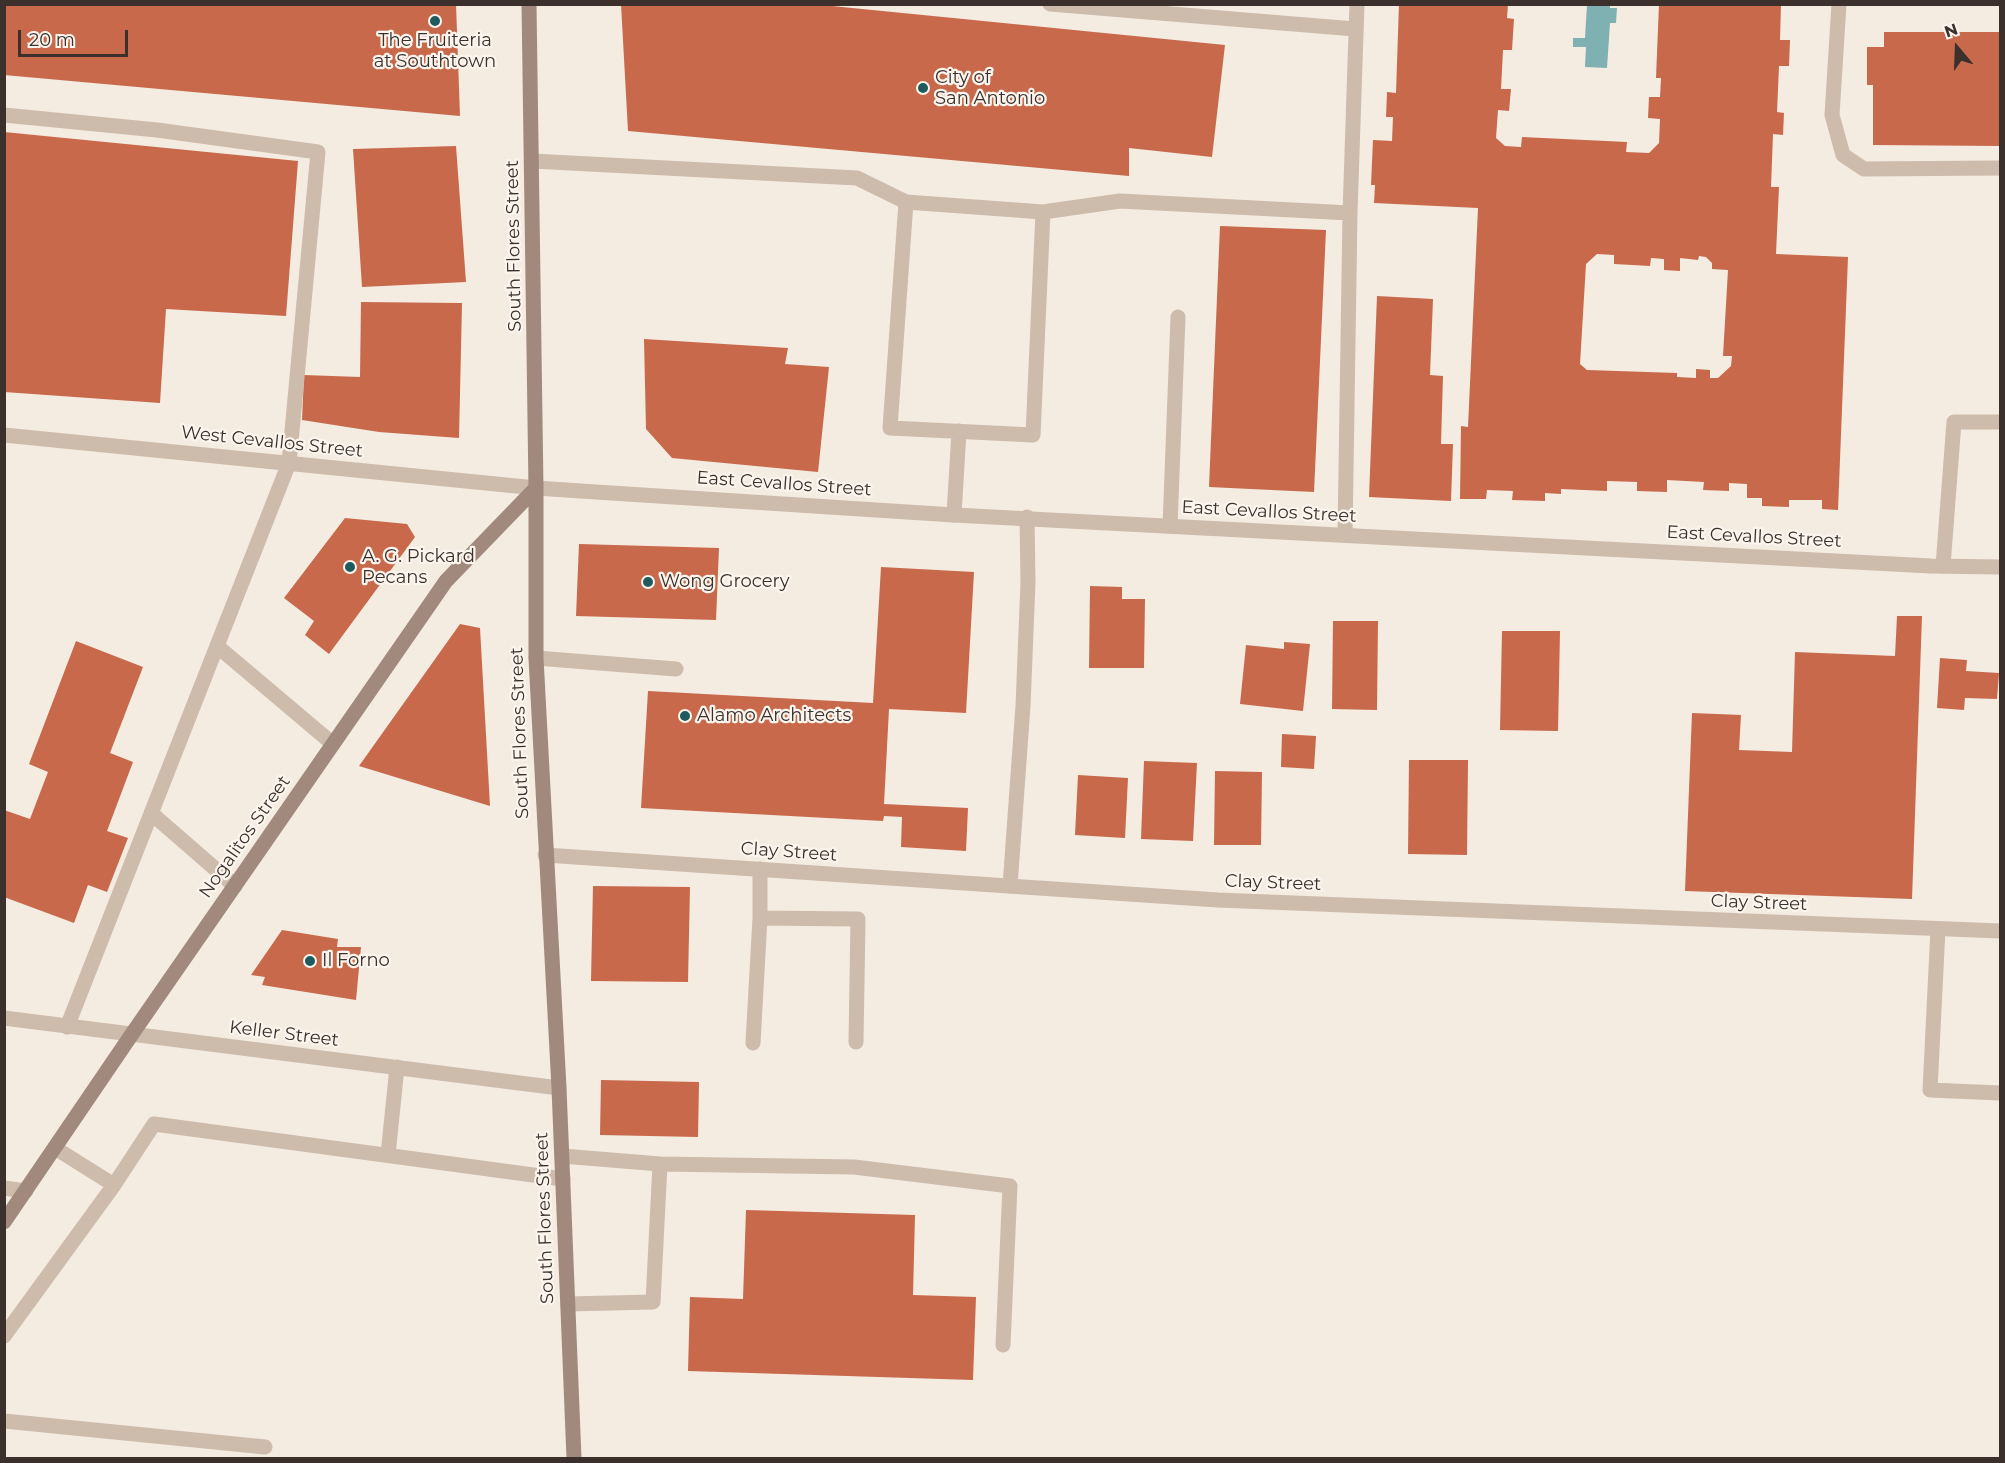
<!DOCTYPE html>
<style>
body{margin:0}
#map{position:relative;width:2005px;height:1463px;overflow:hidden;background:#f4ebe1;font-family:Montserrat,sans-serif}
canvas{display:block}
.frame{position:absolute;inset:0;border:6px solid #3b302b;pointer-events:none}
.north{position:absolute;left:1927px;top:18px;width:60px;height:60px;-webkit-text-stroke:4px #fbf5ee;paint-order:stroke;rotate:341deg;font-size:16px;font-weight:700;line-height:24px;text-align:center;color:#3b302b}
.north::after{content:'';display:block;margin:auto;width:21px;height:27px;background:#3b302b;clip-path:polygon(50% 0,100% 100%,50% 72%,0 100%)}
.scale{position:absolute;left:18px;top:30px;width:110px;height:27px;box-sizing:border-box;border:3px solid #3b302b;border-top:0;padding-left:8px;font-size:18px;line-height:21px;white-space:nowrap;color:#3b302b;-webkit-text-stroke:4px #fbf5ee;paint-order:stroke}
</style>
<div id="map">
<canvas width="2005" height="1463"></canvas>
<div class="frame"></div>
<div class="north">N</div>
<div class="scale">20 m</div>
</div>
<script>
const context = document.querySelector('canvas').getContext('2d');
context.lineJoin = 'round';
function fill(path, color) { context.fillStyle = color; context.fill(path, 'evenodd'); }
const shape = rows => new Path2D(rows.map(r => 'M' + r).join(''));
function trace(path, color, width, dash) { context.strokeStyle = color; context.lineWidth = width; context.lineCap = dash ? 'butt' : 'round'; context.setLineDash(dash || []); context.stroke(path); }
function drawText(font, color, halo, rows, align = 'center') {
  context.font = font + ' Montserrat,sans-serif'; context.lineWidth = 4.5; context.setLineDash([]); context.textBaseline = 'middle'; context.strokeStyle = halo; context.fillStyle = color; for (const [text, x, y, turn = 0] of rows) {
    context.save(); context.translate(x, y); context.rotate((+turn || 0) * Math.PI / 180); context.textAlign = isNaN(turn) ? turn : align; if (halo) context.strokeText(text, 0, 0); context.fillText(text, 0, 0); context.restore();
  }
}
const water = shape([
 [1587,5,1610,5,1610,8,1617,8,1616,23,1610,23,1607,68,1585,67,1586,47,1573,47,1573,38,1585,38]
]);
const building = shape([
 [4,4,456,4,460,116,4,75],
 [621,4,812,4,1225,45,1212,157,1129,148,1129,176,628,131],
 [1399,4,1508,4,1507,18,1514,19,1512,50,1503,50,1501,89,1511,89,1509,111,1498,110,1496,138,1505,146,1521,147,1522,137,1627,142,1626,152,1649,153,1659,143,1660,119,1648,118,1649,97,1660,97,1661,78,1656,78,1659,4,1781,4,1780,40,1790,40,1789,66,1779,66,1777,112,1784,113,1783,135,1773,134,1771,187,1779,187,1776,254,1848,257,1838,510,1822,509,1822,500,1789,500,1789,507,1762,506,1762,498,1747,498,1747,484,1729,483,1729,491,1703,490,1704,482,1667,480,1667,492,1637,491,1637,482,1607,481,1607,491,1561,489,1561,494,1545,493,1545,501,1512,500,1513,491,1487,490,1486,499,1460,499,1461,426,1468,427,1478,208,1374,203,1375,185,1371,185,1373,140,1392,141,1393,117,1386,117,1387,92,1396,93],
 [1597,254,1614,255,1614,264,1650,266,1651,258,1664,259,1664,270,1680,271,1680,258,1698,260,1699,256,1706,257,1712,263,1712,269,1728,270,1723,356,1732,356,1731,366,1718,378,1710,378,1710,370,1696,369,1696,378,1677,377,1677,373,1587,370,1580,364,1586,264],
 [1884,32,2000,32,2000,146,1873,145,1873,85,1867,85,1867,47,1884,47],
 [4,132,298,161,286,316,166,309,160,403,4,392],
 [456,146,466,282,362,287,353,149],
 [1220,226,1326,230,1314,492,1209,487],
 [1377,296,1433,299,1430,375,1443,376,1441,444,1453,444,1451,501,1369,497],
 [361,302,462,303,459,438,379,432,302,420,304,375,360,377],
 [644,339,788,348,785,364,829,367,818,472,672,458,646,429],
 [345,518,407,524,415,537,329,654,305,635,314,621,284,598],
 [579,544,719,548,716,620,576,616],
 [881,567,974,572,966,713,889,709,884,804,968,808,966,851,901,847,902,817,884,816,883,821,641,808,648,691,873,703],
 [1090,586,1122,587,1122,599,1145,599,1144,668,1089,668],
 [1897,616,1922,616,1912,899,1685,891,1692,713,1741,715,1739,750,1792,752,1795,652,1895,656],
 [1333,621,1378,621,1377,710,1332,709],
 [460,624,480,628,490,806,359,766],
 [1502,631,1560,631,1558,731,1500,730],
 [76,641,143,667,110,753,133,762,107,831,128,838,107,892,88,885,74,923,4,897,4,810,30,819,48,772,29,764],
 [1284,642,1310,644,1303,711,1240,704,1246,645,1284,649],
 [1940,658,1967,660,1966,671,1999,673,1997,699,1965,698,1964,710,1937,708],
 [1282,734,1316,736,1314,769,1281,767],
 [1409,760,1468,760,1467,855,1408,854],
 [1144,761,1197,763,1193,841,1141,839],
 [1215,771,1262,772,1261,845,1214,845],
 [1078,775,1128,778,1125,838,1075,835],
 [593,886,690,887,688,982,591,981],
 [282,930,338,939,337,947,361,947,356,1000,262,985,265,977,251,975],
 [601,1080,699,1082,698,1137,600,1135],
 [746,1210,915,1215,913,1295,976,1297,973,1380,688,1371,690,1297,743,1299]
]);
const service = shape([
 [1050,4,1355,29],
 [1839,4,1832,115,1843,155,1864,169,2000,168],
 [4,115,157,130,318,152,289,463,67,1027],
 [532,161,857,178,906,202,1043,212,1120,201,1350,213],
 [906,202,890,428,1033,435,1043,212],
 [954,515,959,431],
 [1170,526,1178,317],
 [1345,535,1350,213,1357,4],
 [1943,566,1954,422,2000,422],
 [217,646,333,744],
 [536,658,676,669],
 [151,813,235,886],
 [760,869,760,918,858,919,856,1042],
 [1010,886,1023,706,1028,582,1027,517],
 [1938,929,1930,1090,2000,1093],
 [753,1043,760,918],
 [388,1155,397,1067],
 [562,1156,660,1164,653,1302,568,1304],
 [660,1164,854,1167,1010,1186,1003,1345],
 [114,1185,154,1124,563,1179],
 [4,1188,26,1191],
 [4,1336,114,1185,55,1148],
 [4,1421,265,1447]
]);
const minor = shape([
 [545,855,1218,900,2000,931],
 [4,1018,559,1088]
]);
const tertiary = shape([
 [4,435,536,488,596,492,954,515,1931,566,2000,567]
]);
const secondary = shape([
 [529,4,536,488,536,658,559,1088,574,1458],
 [4,1222,132,1034,446,581,536,488]
]);
const markers = [
 [435,21,6,"#1f5a5e"],
 [923,88,6,"#1f5a5e"],
 [350,567,6,"#1f5a5e"],
 [648,582,6,"#1f5a5e"],
 [685,716,6,"#1f5a5e"],
 [310,961,6,"#1f5a5e"]
];
const poiNames = [
 ["The Fruiteria",435,41,"center"],
 ["at Southtown",435,62,"center"],
 ["City of",935,78],
 ["San Antonio",935,99],
 ["A. G. Pickard",362,557],
 ["Pecans",362,578],
 ["Wong Grocery",660,582],
 ["Alamo Architects",697,716],
 ["Il Forno",322,961]
];
const streetNames = [
 ["South Flores Street",514,246,-91],
 ["West Cevallos Street",272,442,6],
 ["East Cevallos Street",784,484,4],
 ["East Cevallos Street",1269,512,3],
 ["East Cevallos Street",1754,537,3],
 ["South Flores Street",520,733,-92],
 ["Nogalitos Street",245,837,-55],
 ["Clay Street",789,852,4],
 ["Clay Street",1273,883,2],
 ["Clay Street",1759,903,2],
 ["Keller Street",284,1034,7],
 ["South Flores Street",545,1218,-92]
];
fill(water, '#7fb0b2');
fill(building, '#c8694b');
trace(service, '#cdbbac', 15);
trace(minor, '#cdbbac', 15);
trace(tertiary, '#cdbbac', 15);
trace(secondary, '#a18a7d', 15);
for (const [x, y, r, color] of markers) { const dot = new Path2D(); dot.arc(x, y, r, 0, 2 * Math.PI); context.fillStyle = color; context.fill(dot); trace(dot, '#fbf5ee', 2); }
drawText('18px', '#3b302b', '#fbf5ee', poiNames, 'left');
drawText('18px', '#3b302b', '#fbf5ee', streetNames);
</script>
